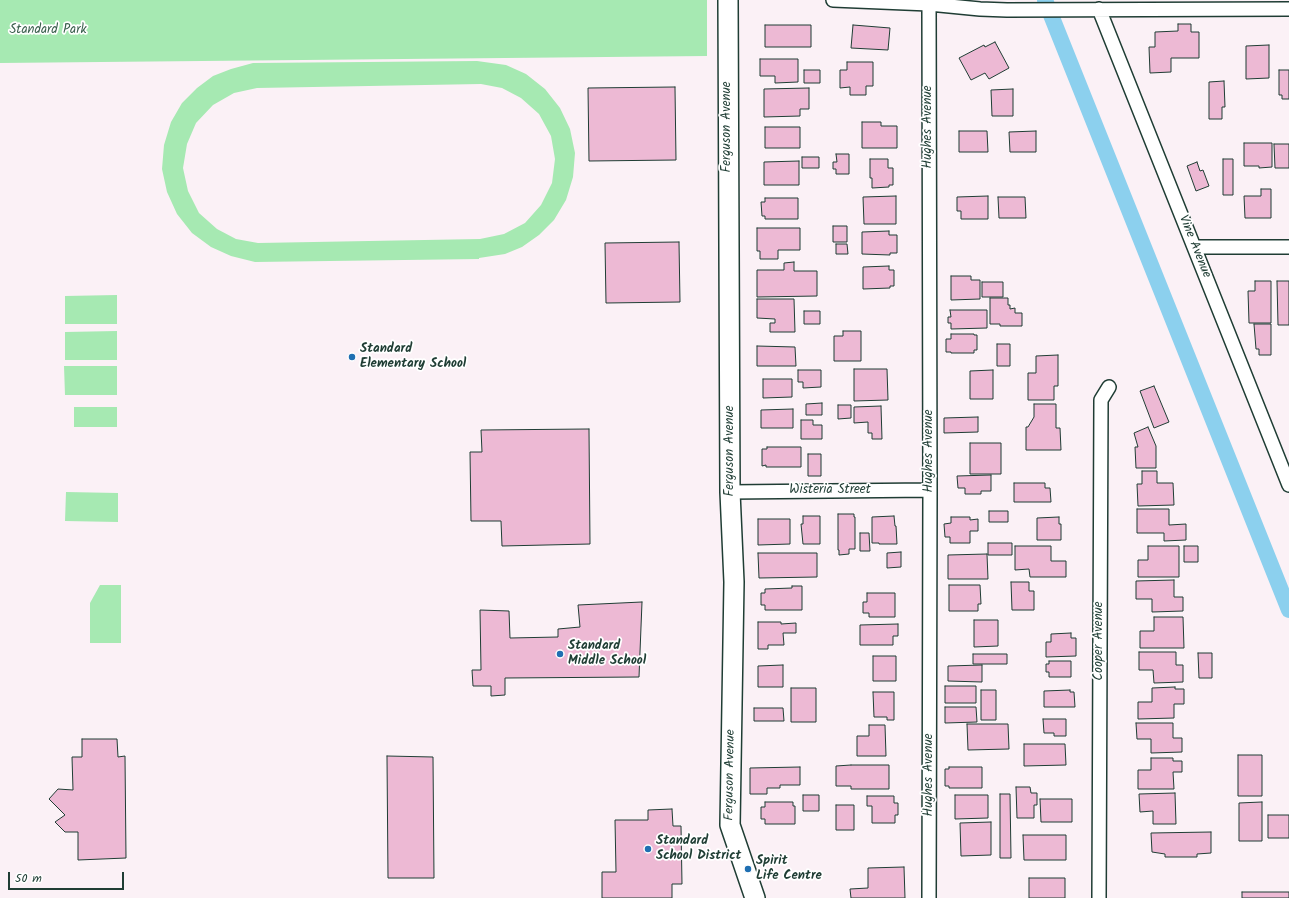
<!DOCTYPE html>
<style>
body{margin:0}
#map{position:relative;width:1289px;height:898px;overflow:hidden;background:#fbf1f6;font-family:Kalam,sans-serif}
canvas{display:block}
.scale{position:absolute;left:8px;top:872px;width:116px;height:18px;box-sizing:border-box;border:2px solid #1f3d34;border-top:0;padding-left:5px;font-size:12px;line-height:14px;white-space:nowrap;color:#1f3d34;-webkit-text-stroke:3px #fff;paint-order:stroke}
</style>
<div id="map">
<canvas width="1289" height="898"></canvas>
<div class="scale">50 m</div>
</div>
<script>
const context = document.querySelector('canvas').getContext('2d');
context.lineJoin = 'round';
function fill(path, color) { context.fillStyle = color; context.fill(path, 'evenodd'); }
const shape = rows => new Path2D(rows.map(r => 'M' + r).join(''));
function trace(path, color, width, dash) { context.strokeStyle = color; context.lineWidth = width; context.lineCap = dash ? 'butt' : 'round'; context.setLineDash(dash || []); context.stroke(path); }
function drawText(font, color, halo, rows, align = 'center') {
  context.font = font + ' Kalam,sans-serif'; context.lineWidth = 3.5; context.setLineDash([]); context.textBaseline = 'middle'; context.strokeStyle = halo; context.fillStyle = color; for (const [text, x, y, turn = 0] of rows) {
    context.save(); context.translate(x, y); context.rotate((+turn || 0) * Math.PI / 180); context.textAlign = isNaN(turn) ? turn : align; if (halo) context.strokeText(text, 0, 0); context.fillText(text, 0, 0); context.restore();
  }
}
const green = shape([
 [0,0,707,0,707,56,0,63],
 [477,61,506,65,526,74,545,89,560,108,570,129,575,153,573,177,566,200,554,220,539,235,522,247,505,254,479,258,479,259,255,262,231,256,211,247,192,233,177,214,167,192,162,169,164,145,171,122,182,103,197,88,213,76,231,69,253,63],
 [481,84,502,88,521,98,539,114,551,136,555,159,552,183,541,205,525,223,504,234,480,239,258,243,236,239,217,229,199,213,188,191,183,168,187,144,196,123,213,105,234,93,257,88],
 [117,295,117,324,65,324,65,296],
 [117,331,117,360,65,360,65,332],
 [64,366,117,366,117,395,65,395],
 [74,407,117,407,117,427,74,427],
 [66,492,118,493,118,522,65,521],
 [100,585,121,585,121,643,90,643,90,603]
]);
const canal = shape([
 [1045,0,1289,610]
]);
const building = shape([
 [1178,24,1191,24,1191,32,1199,32,1199,58,1171,58,1171,72,1150,73,1149,47,1155,47,1155,32,1178,31,1178,24],
 [765,25,811,25,811,47,765,47,765,25],
 [853,25,890,28,888,50,851,48,853,25],
 [995,42,1009,68,989,79,985,73,971,80,959,58,984,45,985,47,995,42],
 [1269,45,1269,78,1246,79,1246,46,1269,45],
 [760,59,798,59,798,82,775,83,775,76,760,76,760,59],
 [847,62,873,62,873,86,866,86,866,95,850,95,850,87,840,88,840,70,847,70,847,62],
 [804,70,820,70,820,83,804,83,804,70],
 [1279,70,1289,70,1289,99,1282,99,1282,95,1279,95,1279,70],
 [1224,81,1225,107,1222,107,1222,119,1209,119,1209,82,1224,81],
 [675,87,676,160,589,161,588,88,675,87],
 [809,88,809,109,800,109,800,116,764,117,764,89,809,88],
 [1013,89,1013,116,992,116,991,90,1013,89],
 [862,122,881,122,881,126,897,126,897,148,862,148,862,122],
 [765,127,800,127,800,148,765,148,765,127],
 [959,131,987,131,988,152,959,152,959,131],
 [1036,131,1036,152,1010,152,1009,132,1036,131],
 [1244,143,1272,143,1272,167,1259,168,1259,166,1244,166,1244,143],
 [1274,144,1289,144,1289,168,1275,168,1274,144],
 [836,154,849,154,849,174,836,174,836,169,833,169,833,162,837,162,836,154],
 [802,157,819,157,819,168,802,168,802,157],
 [870,159,888,159,888,168,893,168,893,185,889,185,889,187,872,188,872,178,870,178,870,159],
 [1223,159,1233,159,1233,195,1223,195,1223,159],
 [799,161,799,185,764,185,764,162,799,161],
 [1197,162,1200,171,1203,170,1209,186,1196,191,1187,166,1197,162],
 [1261,189,1271,189,1271,218,1245,218,1244,196,1261,196,1261,189],
 [896,196,896,224,864,224,863,197,896,196],
 [988,196,988,219,961,219,961,211,957,211,957,197,988,196],
 [998,197,1025,197,1026,218,999,218,998,197],
 [765,198,798,198,798,219,765,219,765,216,762,216,761,202,765,202,765,198],
 [833,226,847,226,847,242,833,242,833,226],
 [757,228,800,228,800,250,778,250,778,259,760,259,760,251,757,251,757,228],
 [889,231,889,235,897,235,897,253,890,253,890,255,862,254,862,232,889,231],
 [679,242,680,302,606,303,605,243,679,242],
 [836,244,847,244,848,254,836,254,836,244],
 [794,262,794,271,817,271,817,296,757,297,757,270,784,270,784,263,794,262],
 [889,266,889,270,894,270,894,286,890,286,890,288,863,289,863,267,889,266],
 [951,276,971,276,971,280,980,280,980,299,951,300,951,276],
 [1255,281,1271,281,1271,323,1249,323,1248,291,1255,291,1255,281],
 [1277,281,1289,281,1289,325,1278,325,1277,281],
 [982,282,1003,282,1003,297,982,297,982,282],
 [990,298,1008,298,1008,305,1010,305,1010,309,1015,308,1015,313,1022,313,1022,326,1000,326,1000,324,990,324,990,298],
 [757,299,794,299,795,332,770,332,770,323,775,323,775,319,757,318,757,299],
 [950,310,987,310,987,328,951,329,951,323,948,323,948,317,951,317,950,310],
 [804,311,820,311,820,324,804,324,804,311],
 [1254,324,1271,324,1271,355,1259,355,1259,349,1256,349,1254,324],
 [843,331,861,331,861,361,834,361,834,336,843,336,843,331],
 [951,334,974,334,974,335,977,335,977,350,974,350,974,353,951,353,951,352,946,352,946,339,951,339,951,334],
 [997,344,1010,344,1010,366,997,366,997,344],
 [757,346,795,347,796,366,757,366,757,346],
 [1058,355,1058,386,1054,386,1054,400,1028,400,1028,373,1036,373,1036,356,1058,355],
 [854,369,887,369,888,400,854,401,854,369],
 [798,370,821,370,821,387,803,388,803,382,798,382,798,370],
 [993,370,993,399,970,399,970,371,993,370],
 [763,379,792,379,792,397,763,398,763,379],
 [1154,386,1169,422,1154,428,1140,391,1154,386],
 [822,403,822,415,806,415,806,404,822,403],
 [1034,404,1056,404,1056,428,1060,428,1061,450,1026,450,1026,427,1028,427,1034,417,1034,404],
 [838,405,851,405,851,418,838,419,838,405],
 [881,406,882,439,872,439,872,433,868,433,868,422,854,423,854,407,881,406],
 [793,409,793,428,761,428,761,410,793,409],
 [978,417,978,432,944,433,944,418,978,417],
 [801,420,813,420,813,425,822,425,822,439,801,439,801,420],
 [1148,427,1156,446,1156,468,1136,468,1135,447,1138,447,1134,433,1148,427],
 [589,429,590,544,502,546,501,521,471,521,470,452,482,452,481,430,589,429],
 [970,443,1001,443,1001,474,970,474,970,443],
 [767,447,801,447,801,467,766,467,766,465,762,466,762,449,767,449,767,447],
 [808,454,821,454,821,476,808,476,808,454],
 [1142,471,1157,471,1157,483,1173,483,1174,505,1138,506,1137,484,1142,484,1142,471],
 [991,475,991,491,981,491,981,494,965,494,965,488,958,488,957,476,991,475],
 [1014,483,1045,483,1045,488,1050,488,1051,502,1014,502,1014,483],
 [1137,509,1169,509,1169,525,1186,524,1186,540,1164,541,1164,533,1137,533,1137,509],
 [989,511,1008,511,1008,522,989,522,989,511],
 [838,514,854,514,854,517,855,517,855,549,849,549,849,554,839,555,839,550,838,550,838,514],
 [803,516,820,516,820,544,803,544,801,524,803,524,803,516],
 [894,516,895,526,896,526,897,544,879,544,879,543,872,543,872,517,894,516],
 [951,517,970,517,970,520,978,519,978,531,970,531,970,543,950,543,950,537,945,537,944,524,951,523,951,517],
 [1059,517,1059,524,1061,524,1061,540,1037,540,1037,518,1059,517],
 [758,519,790,519,790,544,758,545,758,519],
 [860,533,869,533,870,551,860,551,860,533],
 [988,543,1012,543,1012,555,988,555,988,543],
 [1015,546,1051,546,1051,561,1066,561,1066,577,1030,577,1029,569,1015,570,1015,546],
 [1148,546,1179,546,1179,577,1138,577,1138,560,1148,560,1148,546],
 [1184,546,1198,546,1198,562,1184,562,1184,546],
 [901,552,901,567,887,568,887,553,901,552],
 [758,553,817,553,817,577,759,578,758,553],
 [987,554,988,579,948,579,948,555,987,554],
 [1174,580,1174,597,1183,597,1183,611,1152,612,1152,599,1136,599,1136,581,1174,580],
 [1011,582,1029,582,1029,591,1034,591,1034,610,1012,610,1011,582],
 [949,585,980,585,981,604,978,604,978,611,949,611,949,585],
 [792,586,802,586,802,610,765,610,765,605,761,605,761,593,765,593,765,589,792,588,792,586],
 [867,593,895,593,895,617,869,617,869,613,863,613,863,602,867,602,867,593],
 [642,602,639,677,505,678,505,695,491,696,491,686,473,686,472,670,481,670,480,610,509,611,510,638,558,637,558,629,580,627,578,605,642,602],
 [1154,617,1183,617,1184,648,1140,648,1140,631,1154,631,1154,617],
 [974,620,998,620,998,646,974,647,974,620],
 [758,622,781,622,781,624,796,623,796,633,783,633,784,645,768,645,768,649,758,649,758,622],
 [898,624,898,636,893,636,893,645,860,645,860,625,898,624],
 [1071,633,1071,638,1076,638,1076,656,1046,657,1046,642,1051,642,1051,634,1071,633],
 [1139,652,1176,652,1176,665,1183,665,1183,682,1154,683,1153,670,1139,670,1139,652],
 [1198,653,1212,653,1212,678,1199,678,1198,653],
 [973,654,1007,654,1007,664,973,664,973,654],
 [873,656,896,656,896,681,873,681,873,656],
 [1049,661,1071,661,1071,677,1049,677,1049,672,1046,672,1046,664,1049,664,1049,661],
 [783,665,783,687,758,687,758,666,783,665],
 [982,665,982,682,948,681,948,666,982,665],
 [945,686,976,686,976,703,945,703,945,686],
 [1175,687,1175,689,1184,689,1184,704,1174,704,1174,718,1138,719,1138,702,1152,702,1152,688,1175,687],
 [791,688,816,688,816,722,791,722,791,688],
 [981,690,996,690,996,720,981,720,981,690],
 [1070,690,1070,692,1074,692,1075,707,1044,707,1044,691,1070,690],
 [873,692,894,692,894,720,887,720,887,717,874,717,873,692],
 [945,707,976,707,977,722,945,723,945,707],
 [754,708,783,708,784,721,754,721,754,708],
 [1043,719,1066,719,1066,736,1054,736,1054,733,1044,733,1043,719],
 [1136,723,1173,723,1173,738,1182,738,1182,752,1151,753,1151,739,1137,739,1136,723],
 [967,724,1008,724,1009,749,968,750,967,724],
 [869,725,885,725,886,756,857,756,857,736,869,736,869,725],
 [82,739,117,739,118,757,125,756,126,858,78,860,78,832,65,832,55,822,65,815,49,799,58,789,73,790,72,757,82,757,82,739],
 [1024,744,1065,744,1066,765,1024,766,1024,744],
 [1238,755,1262,755,1262,796,1238,796,1238,755],
 [387,756,433,757,434,878,388,878,387,756],
 [1151,758,1173,758,1173,761,1182,761,1182,772,1173,772,1174,789,1138,789,1138,770,1151,770,1151,758],
 [851,765,889,765,889,789,851,789,851,786,836,786,836,766,851,765],
 [800,767,800,785,780,785,780,788,767,788,767,794,750,794,750,768,800,767],
 [949,767,982,767,982,788,949,788,949,786,945,786,945,769,949,769,949,767],
 [1016,787,1030,787,1031,793,1037,793,1037,805,1034,805,1034,818,1017,818,1016,787],
 [1175,793,1176,824,1153,824,1153,811,1140,812,1139,794,1175,793],
 [1000,794,1010,794,1011,858,1000,858,1000,794],
 [803,795,819,795,819,811,803,811,803,795],
 [955,795,988,795,988,818,955,819,955,795],
 [867,796,894,796,894,803,898,803,898,815,895,815,895,823,872,823,872,806,867,806,867,796],
 [1040,799,1072,799,1072,822,1041,822,1040,799],
 [765,802,793,802,793,806,795,806,795,824,765,824,765,819,761,819,761,807,765,807,765,802],
 [1262,802,1262,841,1239,841,1239,803,1262,802],
 [836,805,854,805,854,830,836,830,836,805],
 [672,809,673,826,681,826,682,884,672,884,672,898,602,898,602,872,616,872,615,820,648,820,648,810,672,809],
 [1268,815,1289,815,1289,838,1268,838,1268,815],
 [991,822,991,855,961,856,960,823,991,822],
 [1211,832,1211,853,1197,854,1197,857,1165,857,1165,854,1152,852,1151,833,1211,832],
 [1023,835,1066,835,1066,860,1024,860,1023,835],
 [904,867,905,898,851,898,850,889,868,888,868,868,904,867],
 [1029,878,1065,878,1065,898,1029,898,1029,878],
 [1242,892,1289,892,1289,898,1242,898,1242,892]
]);
const street = shape([
 [833,0,929,4,980,9,1007,10,1289,9],
 [929,4,930,490,929,898],
 [1099,9,1289,485],
 [1194,247,1289,247],
 [730,492,930,490],
 [1099,898,1101,400,1109,387]
]);
const secondary = shape([
 [728,0,730,492,734,582,730,825,755,898]
]);
const markers = [
 [352,357,4,"#1f6fb2"],
 [560,654,4,"#1f6fb2"],
 [648,849,4,"#1f6fb2"],
 [748,869,4,"#1f6fb2"]
];
const parkNames = [
 ["Standard Park",48,31]
];
const streetNames = [
 ["Ferguson Avenue",728,127,-90],
 ["Hughes Avenue",929,127,-90],
 ["Vine Avenue",1194,247,68],
 ["Ferguson Avenue",731,451,-90],
 ["Hughes Avenue",930,451,-90],
 ["Wisteria Street",830,491],
 ["Cooper Avenue",1100,641,-90],
 ["Ferguson Avenue",731,775,-89],
 ["Hughes Avenue",930,775,-90]
];
const poiNames = [
 ["Standard",360,350],
 ["Elementary School",360,365],
 ["Standard",568,647],
 ["Middle School",568,662],
 ["Standard",656,842],
 ["School District",656,857],
 ["Spirit",756,862],
 ["Life Centre",756,877]
];
fill(green, '#a6e9b2');
trace(canal, '#8cd0ee', 16);
fill(building, '#edb9d4');
trace(building, '#1f3d34', 1);
trace(street, '#1f3d34', 16);
trace(secondary, '#1f3d34', 22);
trace(street, '#fff', 13);
trace(secondary, '#fff', 19);
for (const [x, y, r, color] of markers) { const dot = new Path2D(); dot.arc(x, y, r, 0, 2 * Math.PI); context.fillStyle = color; context.fill(dot); trace(dot, '#fff', 1.5); }
drawText('13px', '#3a5f4d', '#fff', parkNames);
drawText('13px', '#1f3d34', '#fff', streetNames);
drawText('bold 13px', '#1f3d34', '#fff', poiNames, 'left');
</script>
